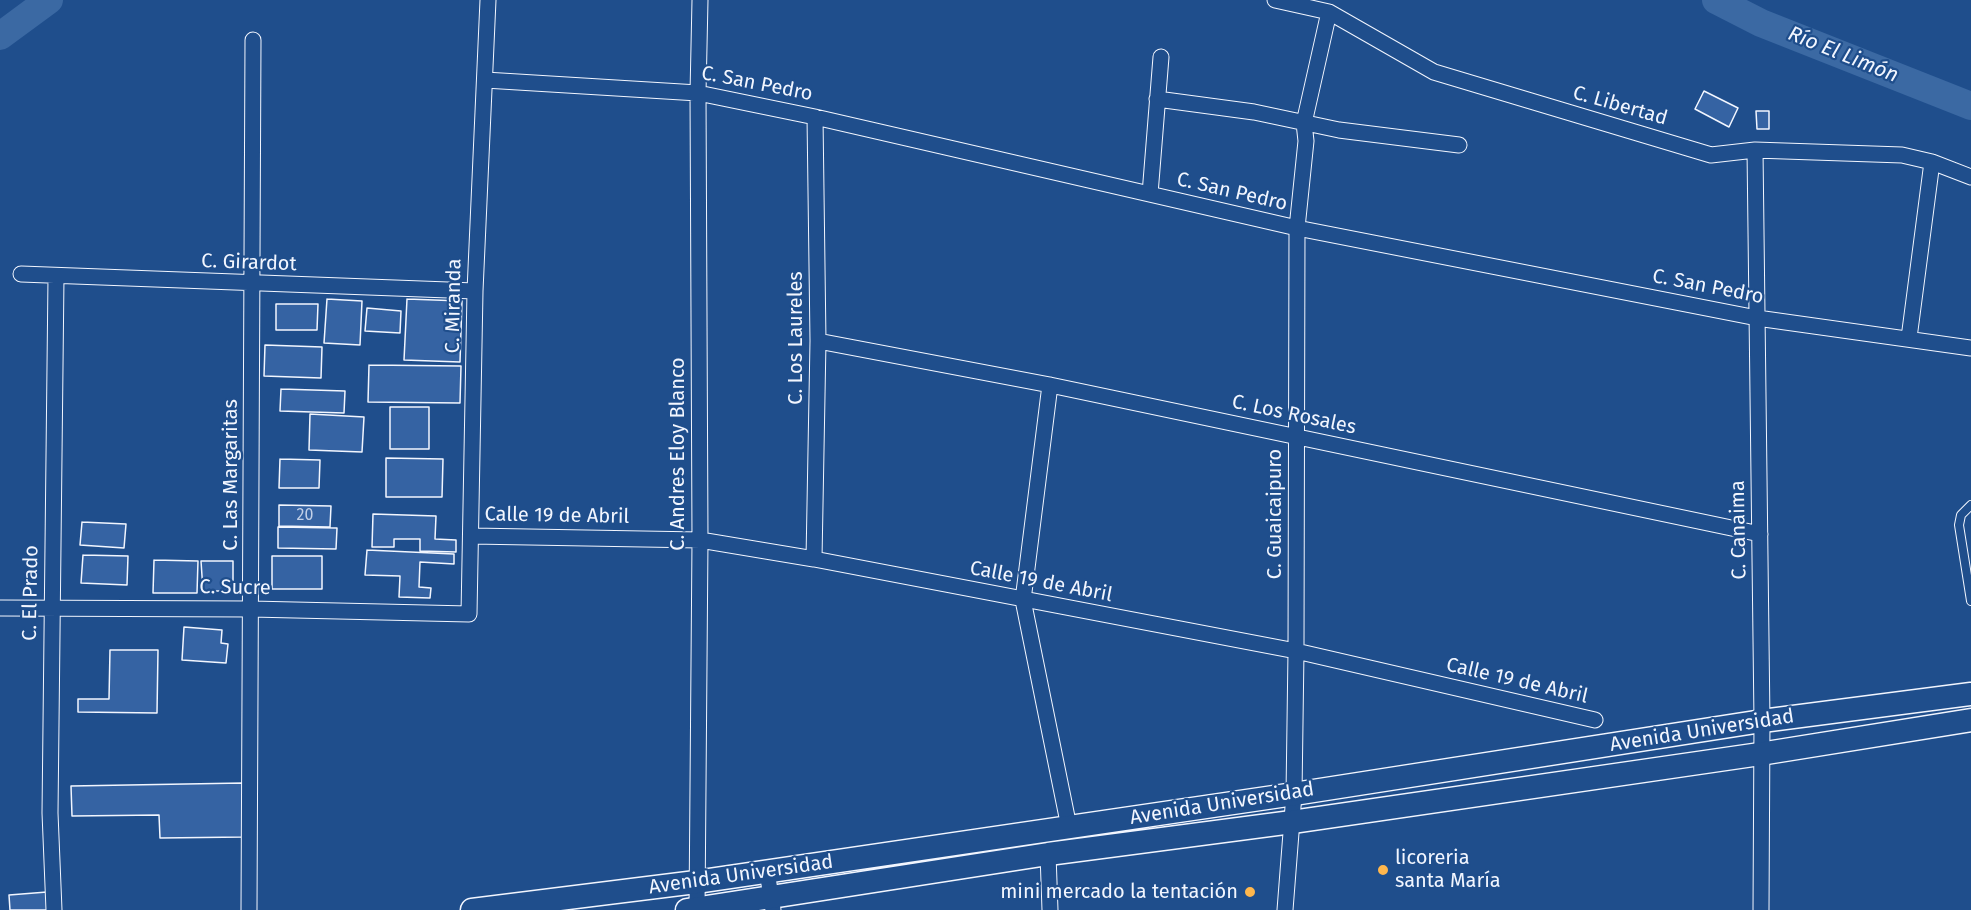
<!DOCTYPE html>
<meta charset="utf-8">
<style>
body{margin:0}
canvas{display:block;background:#1f4e8c}
</style>
<canvas width="1971" height="910"></canvas>
<script>
const context = document.querySelector('canvas').getContext('2d');
context.lineJoin = 'round';
const shape = rows => new Path2D(rows.map(r => 'M' + r).join(''));
function trace(path, color, width, dash) { context.strokeStyle = color; context.lineWidth = width; context.lineCap = dash ? 'butt' : 'round'; context.setLineDash(dash || []); context.stroke(path); }
function fill(path, color) { context.fillStyle = color; context.fill(path, 'evenodd'); }
function drawText(font, color, halo, rows, align = 'center') {
  context.font = font + ' "Fira Sans",sans-serif'; context.lineWidth = 4.5; context.setLineDash([]); context.textBaseline = 'middle'; context.strokeStyle = halo; context.fillStyle = color; for (const [text, x, y, turn = 0] of rows) {
    context.save(); context.translate(x, y); context.rotate((+turn || 0) * Math.PI / 180); context.textAlign = isNaN(turn) ? turn : align; if (halo) context.strokeText(text, 0, 0); context.fillText(text, 0, 0); context.restore();
  }
}
const river = shape([
 [1716,0,1761,23,1971,106],
 [0,36,49,0]
]);
const building = shape([
 [1704,91,1738,108,1729,127,1695,109,1704,91],
 [1756,111,1769,111,1769,129,1757,129,1756,111],
 [327,299,362,301,360,345,324,343,327,299],
 [407,299,462,301,460,362,404,360,407,299],
 [276,304,318,304,317,330,276,330,276,304],
 [367,308,401,311,400,333,365,331,367,308],
 [265,345,322,347,321,378,264,376,265,345],
 [369,365,461,366,460,403,368,402,369,365],
 [281,389,345,391,344,413,280,411,281,389],
 [390,407,429,407,429,449,390,449,390,407],
 [310,414,364,417,362,452,309,450,310,414],
 [386,458,443,459,442,497,386,497,386,458],
 [280,459,320,460,319,488,279,488,280,459],
 [279,505,331,506,330,527,279,526,279,505],
 [373,514,436,516,435,539,456,540,456,552,420,551,420,539,394,539,394,547,372,547,373,514],
 [82,522,126,524,124,548,80,545,82,522],
 [278,527,337,528,336,549,278,548,278,527],
 [367,550,454,554,454,564,420,562,419,587,431,588,430,598,399,597,400,576,365,575,367,550],
 [83,555,128,556,127,585,81,583,83,555],
 [272,556,322,556,322,589,272,589,272,556],
 [154,560,198,561,197,593,153,593,154,560],
 [201,561,233,561,233,591,203,591,201,561],
 [184,627,222,630,221,643,228,644,226,663,182,660,184,627],
 [110,650,158,650,157,713,78,712,78,699,109,699,110,650],
 [243,783,244,837,160,838,159,815,72,816,71,786,243,783],
 [47,892,48,910,10,910,9,895,47,892]
]);
const service = shape([
 [1971,505,1961,515,1959,525,1971,601]
]);
const minor = shape([
 [1275,0,1329,12,1434,72,1711,155,1755,150,1902,155,1932,162,1971,177],
 [485,80,698,93,815,117,1297,228,1757,318,1971,348],
 [1157,99,1254,112,1339,130,1459,145],
 [1755,150,1762,721,1761,910],
 [1150,194,1161,57],
 [21,274,475,291],
 [1909,338,1932,162],
 [818,341,1050,385,1760,534],
 [1050,385,1023,600,1069,827],
 [472,536,700,540,814,559,1296,651,1595,720],
 [814,559,818,341,815,117],
 [0,608,251,609,469,614,475,291,488,0],
 [1048,854,1050,910],
 [767,871,773,910],
 [697,909,700,540,698,93,700,0],
 [54,910,50,813,56,277],
 [249,910,253,40],
 [1285,910,1294,794,1296,651,1297,228,1306,141,1304,123,1329,12]
]);
const primary = shape([
 [472,910,696,882,1294,794,1762,721,1971,694],
 [687,910,1048,854,1292,822,1760,754,1971,720]
]);
const markers = [
 [1383,870,6,"#ffb74d"],
 [1250,892,6,"#ffb74d"]
];
const numberNames = [
 ["20",305,516]
];
const streetNames = [
 ["C. San Pedro",757,84,11],
 ["C. Libertad",1620,106,16],
 ["C. San Pedro",1232,192,13],
 ["C. Girardot",249,263,2],
 ["C. San Pedro",1708,287,11],
 ["C. Miranda",454,306,-89],
 ["C. Los Laureles",796,338,-90],
 ["C. Los Rosales",1294,415,12],
 ["C. Andres Eloy Blanco",678,454,-90],
 ["C. Las Margaritas",231,475,-90],
 ["C. Guaicaipuro",1275,514,-90],
 ["Calle 19 de Abril",557,516,1],
 ["C. Canaima",1739,530,-91],
 ["Calle 19 de Abril",1041,582,11],
 ["C. Sucre",235,588,1],
 ["C. El Prado",31,593,-89],
 ["Calle 19 de Abril",1517,681,13],
 ["Avenida Universidad",1702,731,-9],
 ["Avenida Universidad",1222,804,-9],
 ["Avenida Universidad",741,875,-8]
];
const poiNames = [
 ["licoreria",1395,858],
 ["santa María",1395,881],
 ["mini mercado la tentación",1238,892,"right"]
];
const waterNames = [
 ["Río El Limón",1843,55,22]
];
trace(river, '#3b69a3', 28);
fill(building, '#3563a3');
trace(building, '#f2f6ff', 1.5);
trace(service, '#f2f6ff', 10);
trace(minor, '#f2f6ff', 17);
trace(primary, '#f2f6ff', 25);
trace(service, '#1f4e8c', 8);
trace(minor, '#1f4e8c', 15);
trace(primary, '#1f4e8c', 22);
for (const [x, y, r, color] of markers) { const dot = new Path2D(); dot.arc(x, y, r, 0, 2 * Math.PI); context.fillStyle = color; context.fill(dot); trace(dot, '#1f4e8c', 2); }
drawText('16px', '#c3d1e8', null, numberNames);
drawText('20px', '#f2f6ff', '#1f4e8c', streetNames);
drawText('20px', '#f2f6ff', '#1f4e8c', poiNames, 'left');
drawText('italic 21px', '#f2f6ff', '#1f4e8c', waterNames);
</script>
